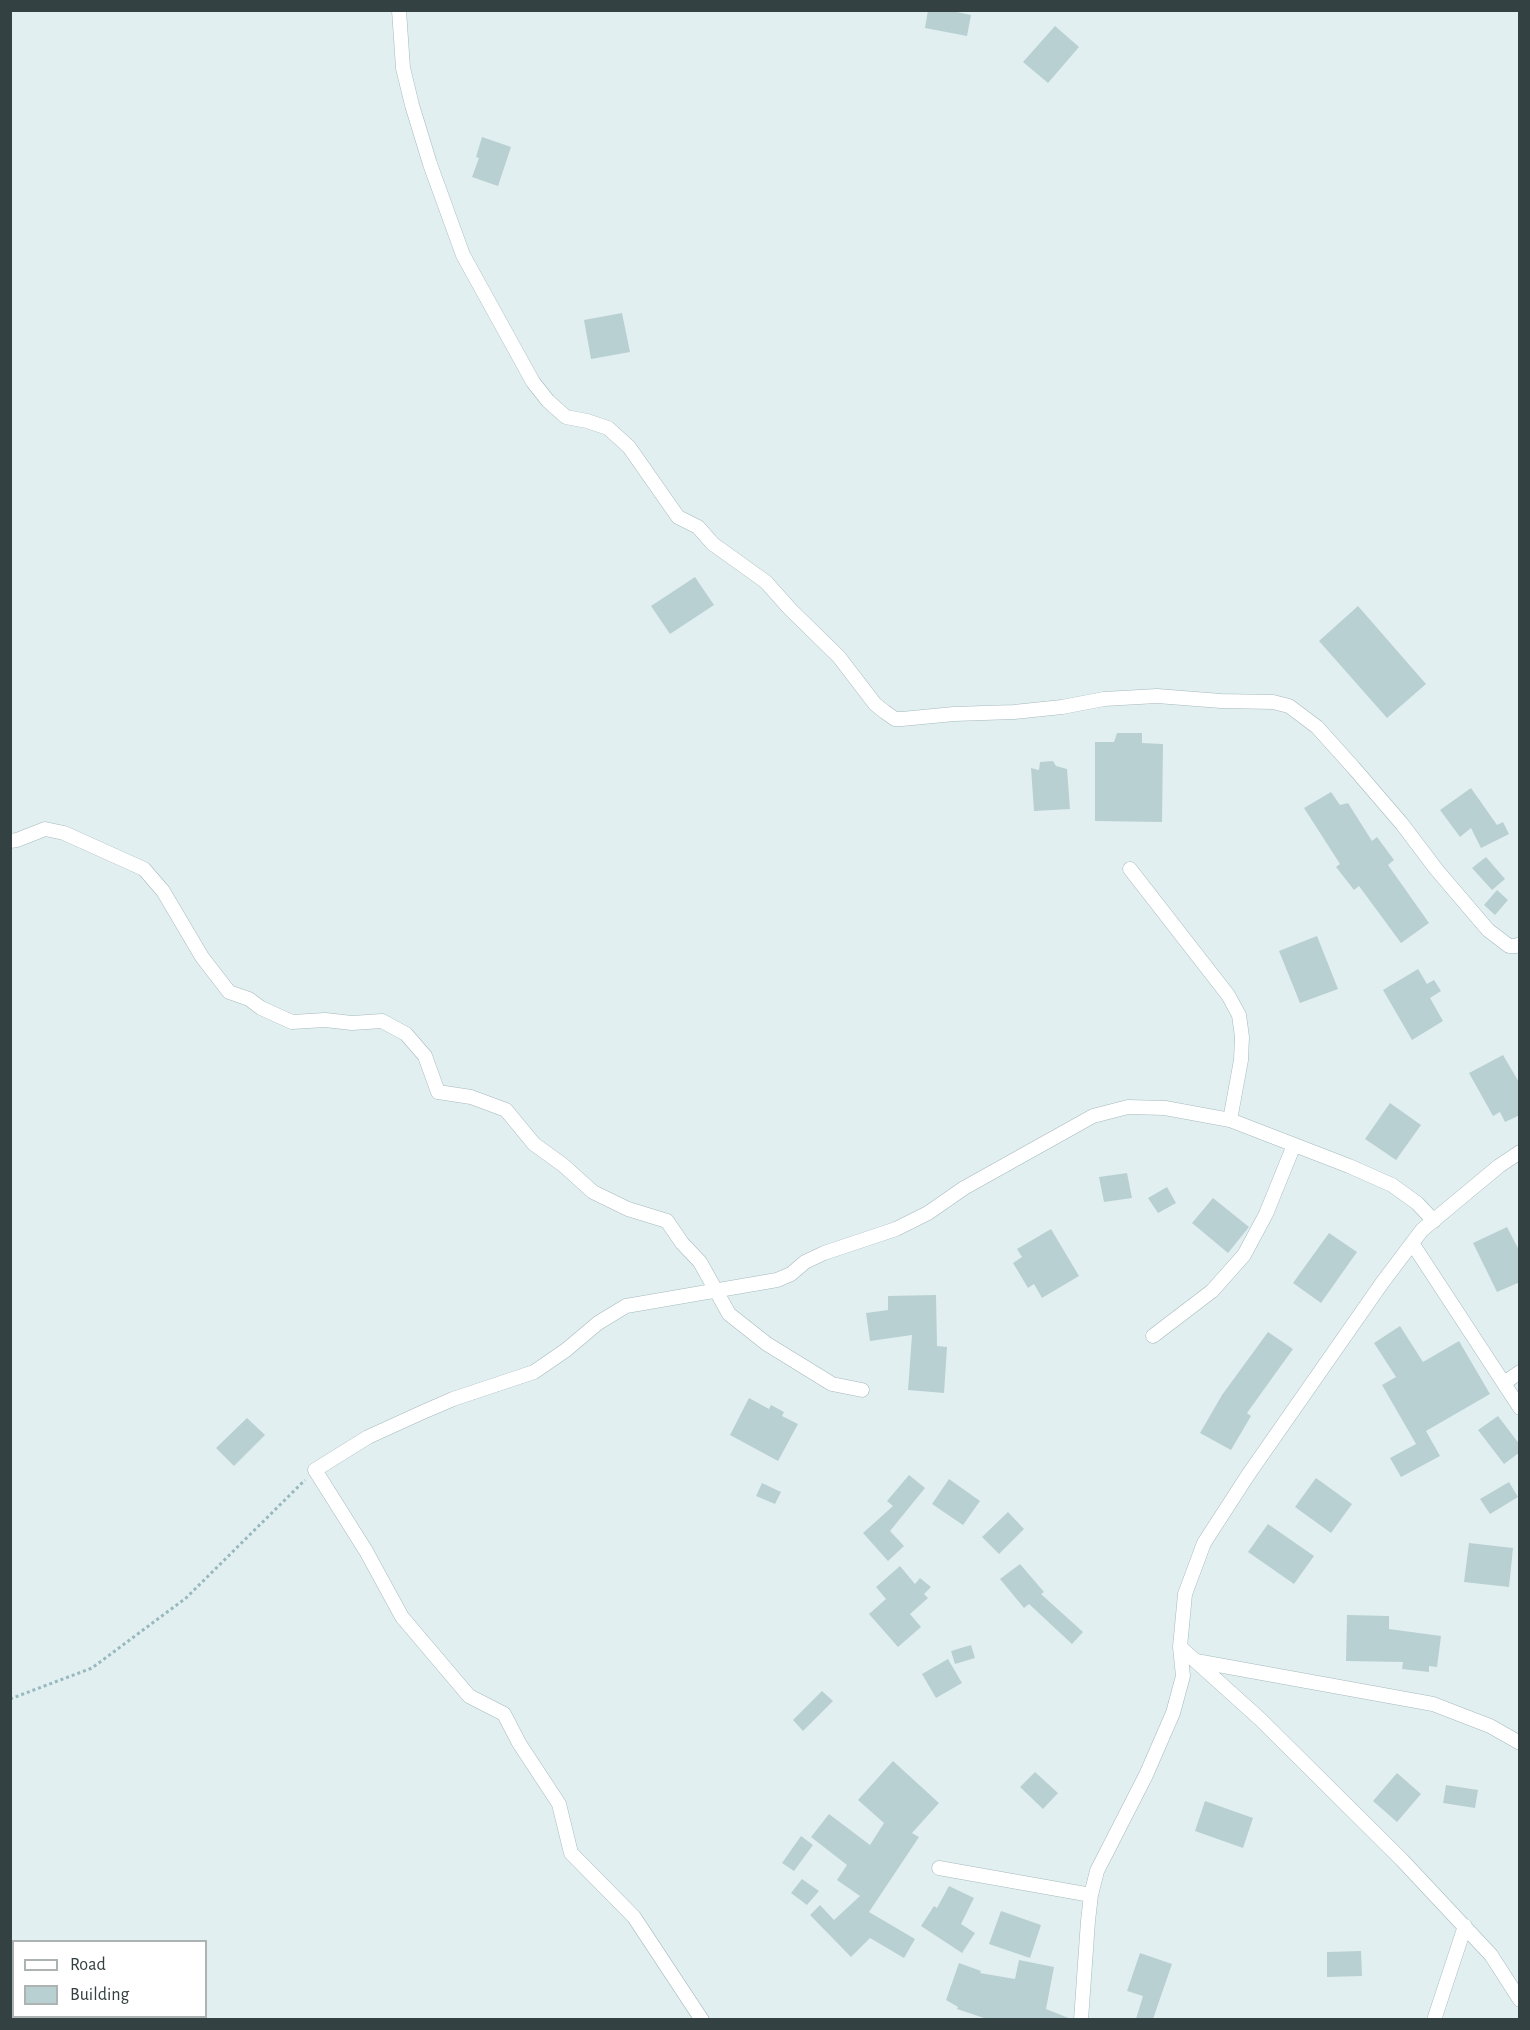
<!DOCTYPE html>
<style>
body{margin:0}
#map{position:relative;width:1530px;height:2030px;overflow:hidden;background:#e2eff1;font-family:"Alegreya Sans",sans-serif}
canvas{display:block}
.frame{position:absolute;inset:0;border:12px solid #334142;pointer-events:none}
.legend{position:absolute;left:12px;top:1940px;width:195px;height:78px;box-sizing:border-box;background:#fff;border:2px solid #adb3b3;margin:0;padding:8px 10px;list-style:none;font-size:18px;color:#334142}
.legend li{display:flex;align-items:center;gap:12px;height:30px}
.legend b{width:30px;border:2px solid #adb3b3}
</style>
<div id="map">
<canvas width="1530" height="2030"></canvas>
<div class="frame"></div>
<ul class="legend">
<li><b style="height:8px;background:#fff"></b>Road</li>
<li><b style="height:16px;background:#b8d0d2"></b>Building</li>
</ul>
</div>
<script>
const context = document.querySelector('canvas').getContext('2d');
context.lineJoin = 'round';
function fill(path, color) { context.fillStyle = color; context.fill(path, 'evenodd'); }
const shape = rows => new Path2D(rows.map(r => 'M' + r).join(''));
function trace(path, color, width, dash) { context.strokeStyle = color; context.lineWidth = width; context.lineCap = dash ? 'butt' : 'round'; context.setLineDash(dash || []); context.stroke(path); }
const building = shape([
 [928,10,948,10,971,15,967,36,925,28],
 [1055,26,1079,47,1048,83,1023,62],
 [482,137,511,147,498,186,472,177,479,158,476,157],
 [622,313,630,352,591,359,584,320],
 [695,577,714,605,670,634,651,606],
 [1358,606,1426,684,1387,718,1319,641],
 [1117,733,1142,733,1142,743,1163,744,1162,822,1095,821,1095,742,1114,742],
 [1053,761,1056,766,1067,769,1070,809,1034,811,1031,768,1039,770,1040,762],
 [1471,788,1497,825,1503,822,1509,834,1481,848,1471,828,1460,837,1440,810],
 [1331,792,1340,805,1348,803,1372,841,1377,837,1394,860,1388,865,1429,923,1401,943,1359,886,1354,890,1336,867,1340,864,1304,808],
 [1486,857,1505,879,1492,890,1472,868],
 [1497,890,1508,900,1495,915,1484,905],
 [1317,936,1338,989,1300,1003,1279,951],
 [1418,969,1427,984,1434,980,1441,991,1430,998,1443,1021,1412,1040,1383,990],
 [1503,1055,1520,1084,1520,1115,1505,1122,1500,1112,1493,1116,1469,1073],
 [1390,1103,1421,1125,1396,1160,1365,1139],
 [1127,1173,1132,1198,1104,1202,1099,1177],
 [1167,1187,1176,1203,1158,1213,1148,1198],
 [1213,1198,1249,1227,1228,1253,1192,1223],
 [1507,1227,1520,1252,1520,1282,1497,1292,1473,1243],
 [1051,1229,1079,1276,1042,1298,1034,1284,1028,1288,1013,1263,1022,1257,1017,1249],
 [1329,1233,1357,1252,1321,1303,1293,1283],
 [936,1295,937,1346,947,1347,944,1393,908,1390,912,1335,870,1341,866,1313,888,1310,888,1296],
 [1400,1326,1423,1362,1459,1341,1490,1394,1426,1431,1440,1456,1401,1477,1390,1458,1416,1444,1382,1385,1396,1377,1374,1343],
 [1268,1332,1293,1349,1247,1413,1251,1416,1231,1450,1200,1433,1222,1395],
 [749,1398,769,1409,771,1405,784,1412,782,1416,798,1424,778,1461,730,1435],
 [1498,1416,1520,1445,1520,1452,1504,1464,1478,1430],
 [247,1418,265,1435,234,1466,216,1448],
 [909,1475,925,1488,890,1531,904,1546,888,1561,863,1533,893,1506,887,1501],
 [1316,1478,1352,1504,1331,1533,1295,1507],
 [949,1479,980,1501,963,1525,932,1504],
 [1509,1482,1518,1497,1490,1514,1480,1499],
 [762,1483,781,1492,775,1504,756,1496],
 [1008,1512,1024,1529,999,1554,982,1537],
 [1268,1524,1314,1556,1294,1584,1248,1552],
 [1469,1543,1513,1548,1509,1587,1464,1582],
 [1020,1564,1044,1592,1041,1594,1083,1632,1072,1644,1029,1604,1024,1608,1000,1579],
 [900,1566,915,1584,920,1578,931,1587,924,1594,928,1598,910,1614,921,1627,898,1647,869,1614,886,1599,876,1587],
 [1347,1615,1389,1616,1389,1629,1441,1636,1437,1667,1429,1666,1429,1672,1402,1669,1403,1662,1346,1661],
 [971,1645,975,1658,955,1664,951,1651],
 [948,1659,962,1683,936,1698,922,1674],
 [822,1691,833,1701,803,1731,793,1720],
 [893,1761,939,1803,912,1833,919,1837,869,1912,915,1939,904,1958,870,1938,851,1957,810,1915,820,1905,834,1920,860,1896,837,1880,847,1865,811,1837,829,1814,870,1845,884,1823,858,1800],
 [1035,1772,1058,1793,1043,1809,1020,1787],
 [1397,1773,1421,1794,1397,1822,1373,1801],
 [1446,1785,1478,1790,1475,1808,1443,1803],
 [1205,1801,1253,1818,1243,1848,1195,1831],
 [801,1836,813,1845,794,1871,782,1863],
 [802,1879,819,1891,807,1905,791,1893],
 [949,1886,974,1898,961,1924,975,1933,962,1953,921,1926,934,1906,937,1908],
 [1001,1911,1041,1925,1030,1958,989,1944],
 [1361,1951,1362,1976,1327,1977,1327,1952],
 [1140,1953,1172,1964,1153,2019,1136,2019,1143,1996,1127,1991],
 [1019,1960,1054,1967,1046,2009,1071,2019,987,2019,957,2009,958,2007,946,2000,959,1963,981,1971,980,1973,1015,1979]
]);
const path = shape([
 [10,1699,92,1668,186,1598,305,1480]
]);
const minor = shape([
 [399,10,403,68,412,105,430,164,463,255,533,382,548,401,566,417,587,421,608,428,629,447,678,517,698,527,713,544,766,582,790,609,839,657,875,704,885,712,895,719,902,719,954,714,1014,712,1062,707,1104,699,1157,696,1221,701,1273,702,1289,706,1317,727,1353,767,1402,824,1436,869,1488,930,1509,946,1516,946,1520,944],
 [10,841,17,840,45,829,64,833,144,869,163,891,202,957,229,992,249,999,261,1008,292,1022,325,1020,352,1023,382,1021,406,1034,425,1056,438,1092,471,1097,506,1110,534,1144,563,1165,593,1192,628,1209,667,1221,682,1243,700,1262,729,1314,767,1344,832,1384,862,1390],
 [1130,869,1228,995,1239,1015,1242,1037,1241,1060,1230,1120],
 [1412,1243,1520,1408],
 [1153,1336,1212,1291,1244,1255,1266,1214,1294,1145],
 [1504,1383,1520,1372],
 [1180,1647,1260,1719,1402,1860,1491,1955,1520,2000],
 [1196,1661,1433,1704,1490,1726,1520,1743],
 [939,1868,1091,1895],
 [702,2020,634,1917,571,1853,559,1804,519,1743,504,1714,469,1696,402,1617,366,1551,315,1470,368,1437,423,1412,453,1399,534,1372,566,1350,598,1323,626,1306,777,1280,791,1274,805,1262,824,1253,896,1229,928,1213,964,1188,1093,1116,1128,1107,1165,1108,1230,1120,1349,1166,1392,1185,1417,1203,1434,1221],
 [1081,2020,1088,1921,1091,1895,1097,1871,1146,1775,1173,1713,1183,1676,1180,1647,1185,1594,1204,1543,1248,1475,1382,1283,1422,1230,1499,1166,1520,1152],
 [1434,2020,1465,1926]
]);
fill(building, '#b8d0d2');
trace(minor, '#a5b9bc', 15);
trace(path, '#97b9be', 3, [3, 3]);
trace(minor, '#fff', 14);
</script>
